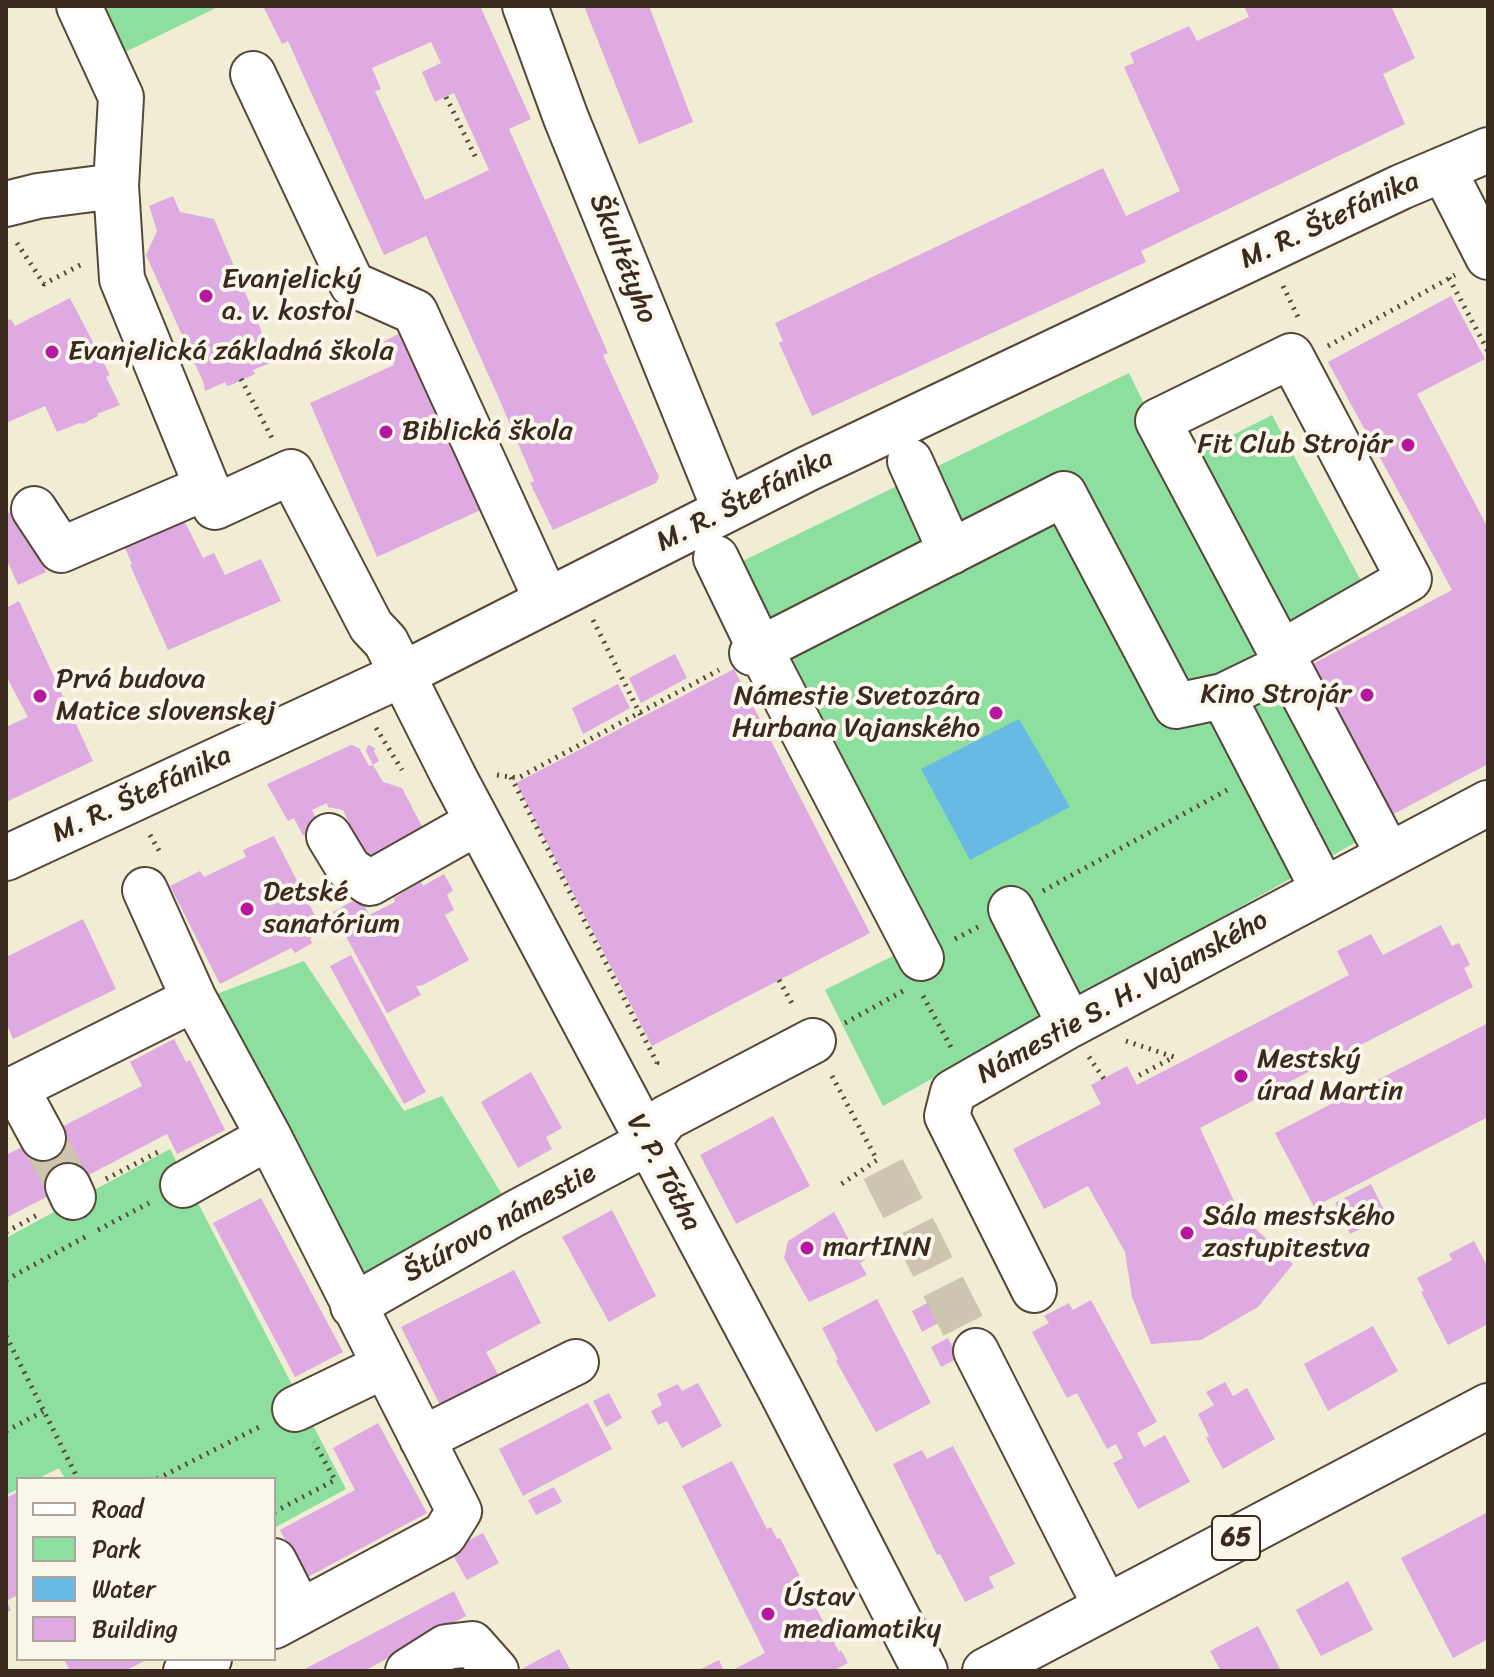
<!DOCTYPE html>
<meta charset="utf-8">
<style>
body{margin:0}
#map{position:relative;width:1494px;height:1677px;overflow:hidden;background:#f1ecd4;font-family:Sriracha,sans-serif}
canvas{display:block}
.frame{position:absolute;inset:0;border:8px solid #3b2a1e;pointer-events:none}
.legend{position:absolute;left:16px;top:1477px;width:260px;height:184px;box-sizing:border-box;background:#fbf7ec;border:2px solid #aea59a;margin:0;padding:10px 14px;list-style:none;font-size:24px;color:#3b2a1e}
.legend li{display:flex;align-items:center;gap:16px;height:40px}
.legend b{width:40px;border:2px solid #aea59a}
</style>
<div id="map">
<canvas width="1494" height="1677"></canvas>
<div class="frame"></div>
<ul class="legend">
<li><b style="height:10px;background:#fff"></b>Road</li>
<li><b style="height:22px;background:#8ddf9f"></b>Park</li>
<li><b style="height:22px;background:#68bae4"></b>Water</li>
<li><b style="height:22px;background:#deaae1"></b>Building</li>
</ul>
</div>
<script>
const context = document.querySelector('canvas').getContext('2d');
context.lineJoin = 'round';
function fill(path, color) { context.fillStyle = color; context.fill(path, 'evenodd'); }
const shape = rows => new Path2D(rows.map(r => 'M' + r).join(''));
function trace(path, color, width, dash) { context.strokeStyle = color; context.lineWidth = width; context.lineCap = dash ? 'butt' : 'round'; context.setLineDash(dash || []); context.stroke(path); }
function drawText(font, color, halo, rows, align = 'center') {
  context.font = font + ' Sriracha,sans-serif'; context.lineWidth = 8; context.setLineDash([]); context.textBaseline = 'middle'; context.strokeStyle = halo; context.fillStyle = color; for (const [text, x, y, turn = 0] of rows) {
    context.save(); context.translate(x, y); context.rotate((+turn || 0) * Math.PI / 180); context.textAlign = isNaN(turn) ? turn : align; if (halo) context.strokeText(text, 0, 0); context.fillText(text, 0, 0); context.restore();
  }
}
const green = shape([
 [96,6,220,6,119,55],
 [1129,373,1174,465,1272,415,1367,592,1267,647,1369,835,883,1106,825,990,901,952,710,577],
 [304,961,404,1111,442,1096,514,1214,353,1306,201,1000],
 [170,1149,346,1489,274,1528,274,1479,65,1479,59,1468,37,1479,18,1479,18,1489,6,1495,6,1238]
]);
const water = shape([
 [1019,719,1070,807,970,860,921,769]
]);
const building = shape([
 [263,6,480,6,531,119,509,129,608,353,603,355,659,477,656,483,553,530,530,483,534,481,501,403,426,236,384,255,288,41,282,44],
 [431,42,441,63,422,72,435,102,454,93,489,170,425,200,375,91,381,89,372,68],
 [584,6,649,6,693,122,639,144],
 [1244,6,1391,6,1415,58,1383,74,1405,124,1141,251,1146,262,812,416,779,343,783,341,775,323,1103,168,1126,216,1180,191,1124,67,1134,63,1130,53,1189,26,1197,41,1249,17],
 [173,196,180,212,214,219,261,330,262,340,275,361,253,370,255,374,233,384,227,386,225,382,205,391,204,384,146,255,157,231,149,206],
 [1451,296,1485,359,1417,394,1488,528,1488,764,1388,817,1309,666,1452,590,1328,362],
 [70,298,110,375,106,377,120,405,97,414,98,416,83,424,79,423,57,432,45,406,6,423,6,321,11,319,15,326],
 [404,331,483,509,377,557,310,403,394,365,383,342],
 [16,509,46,572,18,585,6,558,6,514],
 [182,516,203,558,214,553,225,575,261,559,281,601,168,650,130,565,132,564,123,543],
 [19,601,93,761,6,802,6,727,28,717,6,676,6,608],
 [675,654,687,678,641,703,629,678],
 [734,669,870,933,652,1046,516,783],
 [618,684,630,708,583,734,572,708],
 [351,745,359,748,369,766,373,765,383,782,402,788,429,840,387,861,366,858,343,810,328,807,327,803,312,810,319,826,309,839,302,834,294,818,288,821,267,784],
 [368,745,375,748,374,751,379,761,373,765,366,751],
 [274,836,323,931,310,938,312,943,295,953,291,948,220,984,170,886,200,871,204,877,246,857,243,850],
 [444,874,453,890,447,895,454,910,445,915,469,960,423,985,416,986,421,995,387,1013,333,912,360,897,369,915,395,902,394,898,421,882,423,886],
 [83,919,116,989,13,1039,6,1022,6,957],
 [1441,925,1452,946,1459,943,1470,965,1464,968,1473,987,1200,1128,1240,1214,1293,1264,1258,1307,1201,1340,1151,1344,1132,1297,1125,1252,1088,1186,1044,1209,1013,1149,1101,1104,1091,1085,1127,1066,1137,1085,1349,975,1337,951,1371,934,1383,955],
 [351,955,426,1092,404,1104,330,966],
 [1488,1023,1488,1117,1314,1207,1275,1133],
 [174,1039,186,1062,190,1060,225,1130,177,1154,167,1134,6,1218,6,1155,142,1086,130,1062],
 [531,1072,562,1128,546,1137,552,1149,518,1168,481,1102],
 [773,1116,810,1186,736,1224,700,1155],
 [1371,1184,1387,1216,1350,1234,1335,1203],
 [261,1198,343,1352,295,1377,213,1223],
 [612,1210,656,1296,609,1322,562,1237],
 [834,1212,856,1253,860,1250,865,1260,860,1263,867,1275,809,1302,784,1258,788,1241],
 [1474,1241,1488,1268,1488,1324,1448,1345,1421,1292,1424,1291,1417,1278,1452,1260,1449,1254],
 [514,1270,541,1323,486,1352,500,1378,441,1407,401,1327],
 [877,1299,931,1403,876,1432,836,1361,838,1359,822,1328],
 [1091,1300,1157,1422,1137,1433,1144,1447,1165,1435,1190,1482,1138,1509,1113,1463,1123,1458,1116,1444,1107,1449,1077,1393,1067,1398,1032,1332,1049,1323,1044,1316,1069,1303,1073,1310],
 [929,1302,940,1322,922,1332,912,1311],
 [1373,1326,1398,1371,1328,1411,1304,1364],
 [948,1338,958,1358,941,1367,931,1347],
 [1225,1382,1233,1396,1247,1388,1275,1439,1223,1469,1206,1438,1209,1436,1198,1414,1214,1405,1206,1392],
 [698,1383,722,1426,682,1448,667,1421,658,1425,651,1411,662,1405,657,1394,678,1384,682,1391],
 [609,1393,622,1418,606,1427,593,1401],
 [588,1403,612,1449,523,1496,499,1449],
 [378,1423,427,1513,306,1578,280,1530,355,1490,333,1448],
 [953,1446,1015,1564,989,1577,994,1588,965,1602,940,1554,937,1555,893,1464,922,1450,927,1459],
 [732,1461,767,1529,771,1527,777,1539,780,1538,839,1652,841,1650,848,1663,833,1671,731,1671,765,1653,682,1486],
 [554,1487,562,1502,536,1515,528,1500],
 [18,1492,18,1595,6,1601,11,1610,6,1613,6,1498],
 [1488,1512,1488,1639,1453,1658,1401,1558],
 [483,1533,499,1563,467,1580,450,1550],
 [1348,1581,1373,1630,1321,1656,1296,1610],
 [454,1591,466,1616,364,1671,301,1671],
 [1258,1626,1281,1671,1221,1671,1210,1651],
 [559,1649,571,1671,518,1671],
 [64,1659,148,1659,125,1671,70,1671],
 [719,1660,724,1671,697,1671]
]);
const minorTunnel = shape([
 [43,1138,68,1186],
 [883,1169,976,1351]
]);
const path = shape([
 [446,97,477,160],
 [17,243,44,284,84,263],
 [1449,278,1488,351],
 [1283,286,1298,317],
 [1328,346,1455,275],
 [241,379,273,440],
 [593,620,641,716],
 [376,728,402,770],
 [497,775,518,778,719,670],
 [511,777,657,1063,653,1067],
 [150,835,161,854],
 [1043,891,1227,790],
 [955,939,978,927],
 [779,980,794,1007],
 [923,996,951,1047],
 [845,1023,903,991],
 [1126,1041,1174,1057,1134,1078],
 [1089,1057,1104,1079],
 [832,1076,877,1160,840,1185],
 [106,1179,158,1152],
 [98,1230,149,1203],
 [6,1232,41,1213],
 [6,1280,85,1237],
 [6,1336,78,1479],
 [6,1431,44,1411],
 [157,1479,263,1425],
 [274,1512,335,1480,314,1442]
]);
const minor = shape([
 [79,6,121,97,116,186,122,279,215,507,291,472,371,626,386,642,454,777,780,1389,925,1671],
 [525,6,566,118,725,510],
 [253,74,352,284,415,312,547,601],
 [1443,169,1488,257],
 [6,204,38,196,116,186],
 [910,461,951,552],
 [34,509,61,550,207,487],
 [716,558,760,649,921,958],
 [1282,652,1409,579,1291,356,1158,421,1388,854],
 [752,653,1064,494,1176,706,1223,696,1323,889],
 [1223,696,1289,664],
 [329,836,349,869,370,883,478,822],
 [6,858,401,675,807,469,1401,187,1488,150],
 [145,890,194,999,269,1137,459,1511,444,1535,274,1626],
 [1011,909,1070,1025],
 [43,1138,16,1088,194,999],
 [183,1185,269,1137],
 [68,1186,73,1197],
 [1034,1290,947,1116,953,1092,1070,1025,1488,803],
 [353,1306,514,1214,647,1143,666,1118,813,1041],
 [976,1351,1106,1607],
 [295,1409,384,1366],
 [422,1439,576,1362],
 [274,1561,300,1612],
 [186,1671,209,1659],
 [408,1671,446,1647,472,1644,496,1671]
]);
const major = shape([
 [985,1671,1488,1406]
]);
const markers = [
 [206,296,8,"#b5179e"],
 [52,352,8,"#b5179e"],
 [386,432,8,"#b5179e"],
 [1408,445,8,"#b5179e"],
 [1367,695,8,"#b5179e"],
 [40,696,8,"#b5179e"],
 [996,713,8,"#b5179e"],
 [247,909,8,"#b5179e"],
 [1241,1076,8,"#b5179e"],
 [1187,1233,8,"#b5179e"],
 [807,1248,8,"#b5179e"],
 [768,1614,8,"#b5179e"]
];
const shields = [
 [1236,1538,48]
];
const shieldNames = [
 ["65",1236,1538]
];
const streetNames = [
 ["M. R. Štefánika",1330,221,-25],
 ["Škultétyho",622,259,68],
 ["M. R. Štefánika",745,501,-27],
 ["M. R. Štefánika",142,795,-25],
 ["Námestie S. H. Vajanského",1123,998,-29],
 ["V. P. Tótha",663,1173,62],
 ["Štúrovo námestie",500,1224,-29]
];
const poiNames = [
 ["Evanjelický",222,280],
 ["a. v. kostol",222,312],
 ["Evanjelická základná škola",68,352],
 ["Biblická škola",402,432],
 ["Fit Club Strojár",1392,445,"right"],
 ["Prvá budova",56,680],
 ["Matice slovenskej",56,712],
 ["Kino Strojár",1351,695,"right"],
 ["Námestie Svetozára",980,697,"right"],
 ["Hurbana Vajanského",980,729,"right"],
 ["Detské",263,893],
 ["sanatórium",263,925],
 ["Mestský",1257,1060],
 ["úrad Martin",1257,1092],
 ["Sála mestského",1203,1217],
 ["zastupitestva",1203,1249],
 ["martINN",823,1248],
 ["Ústav",784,1598],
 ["mediamatiky",784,1630]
];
fill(green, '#8ddf9f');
fill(water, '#68bae4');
fill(building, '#deaae1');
trace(minorTunnel, '#cdc5b0', 44, [44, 22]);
trace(minor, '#564739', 48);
trace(major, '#564739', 48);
trace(path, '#564739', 5, [2, 6]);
trace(minor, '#fff', 44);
trace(major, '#fff', 44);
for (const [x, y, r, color] of markers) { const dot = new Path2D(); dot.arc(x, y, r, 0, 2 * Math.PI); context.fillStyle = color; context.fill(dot); trace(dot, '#fbf7ec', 3); }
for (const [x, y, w] of shields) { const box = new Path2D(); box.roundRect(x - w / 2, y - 22, w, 44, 6); context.fillStyle = '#fbf7ec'; context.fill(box); trace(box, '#3b2a1e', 2); }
drawText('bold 26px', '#3b2a1e', null, shieldNames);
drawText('28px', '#3b2a1e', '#fbf7ec', streetNames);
drawText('28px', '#3b2a1e', '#fbf7ec', poiNames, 'left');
</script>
